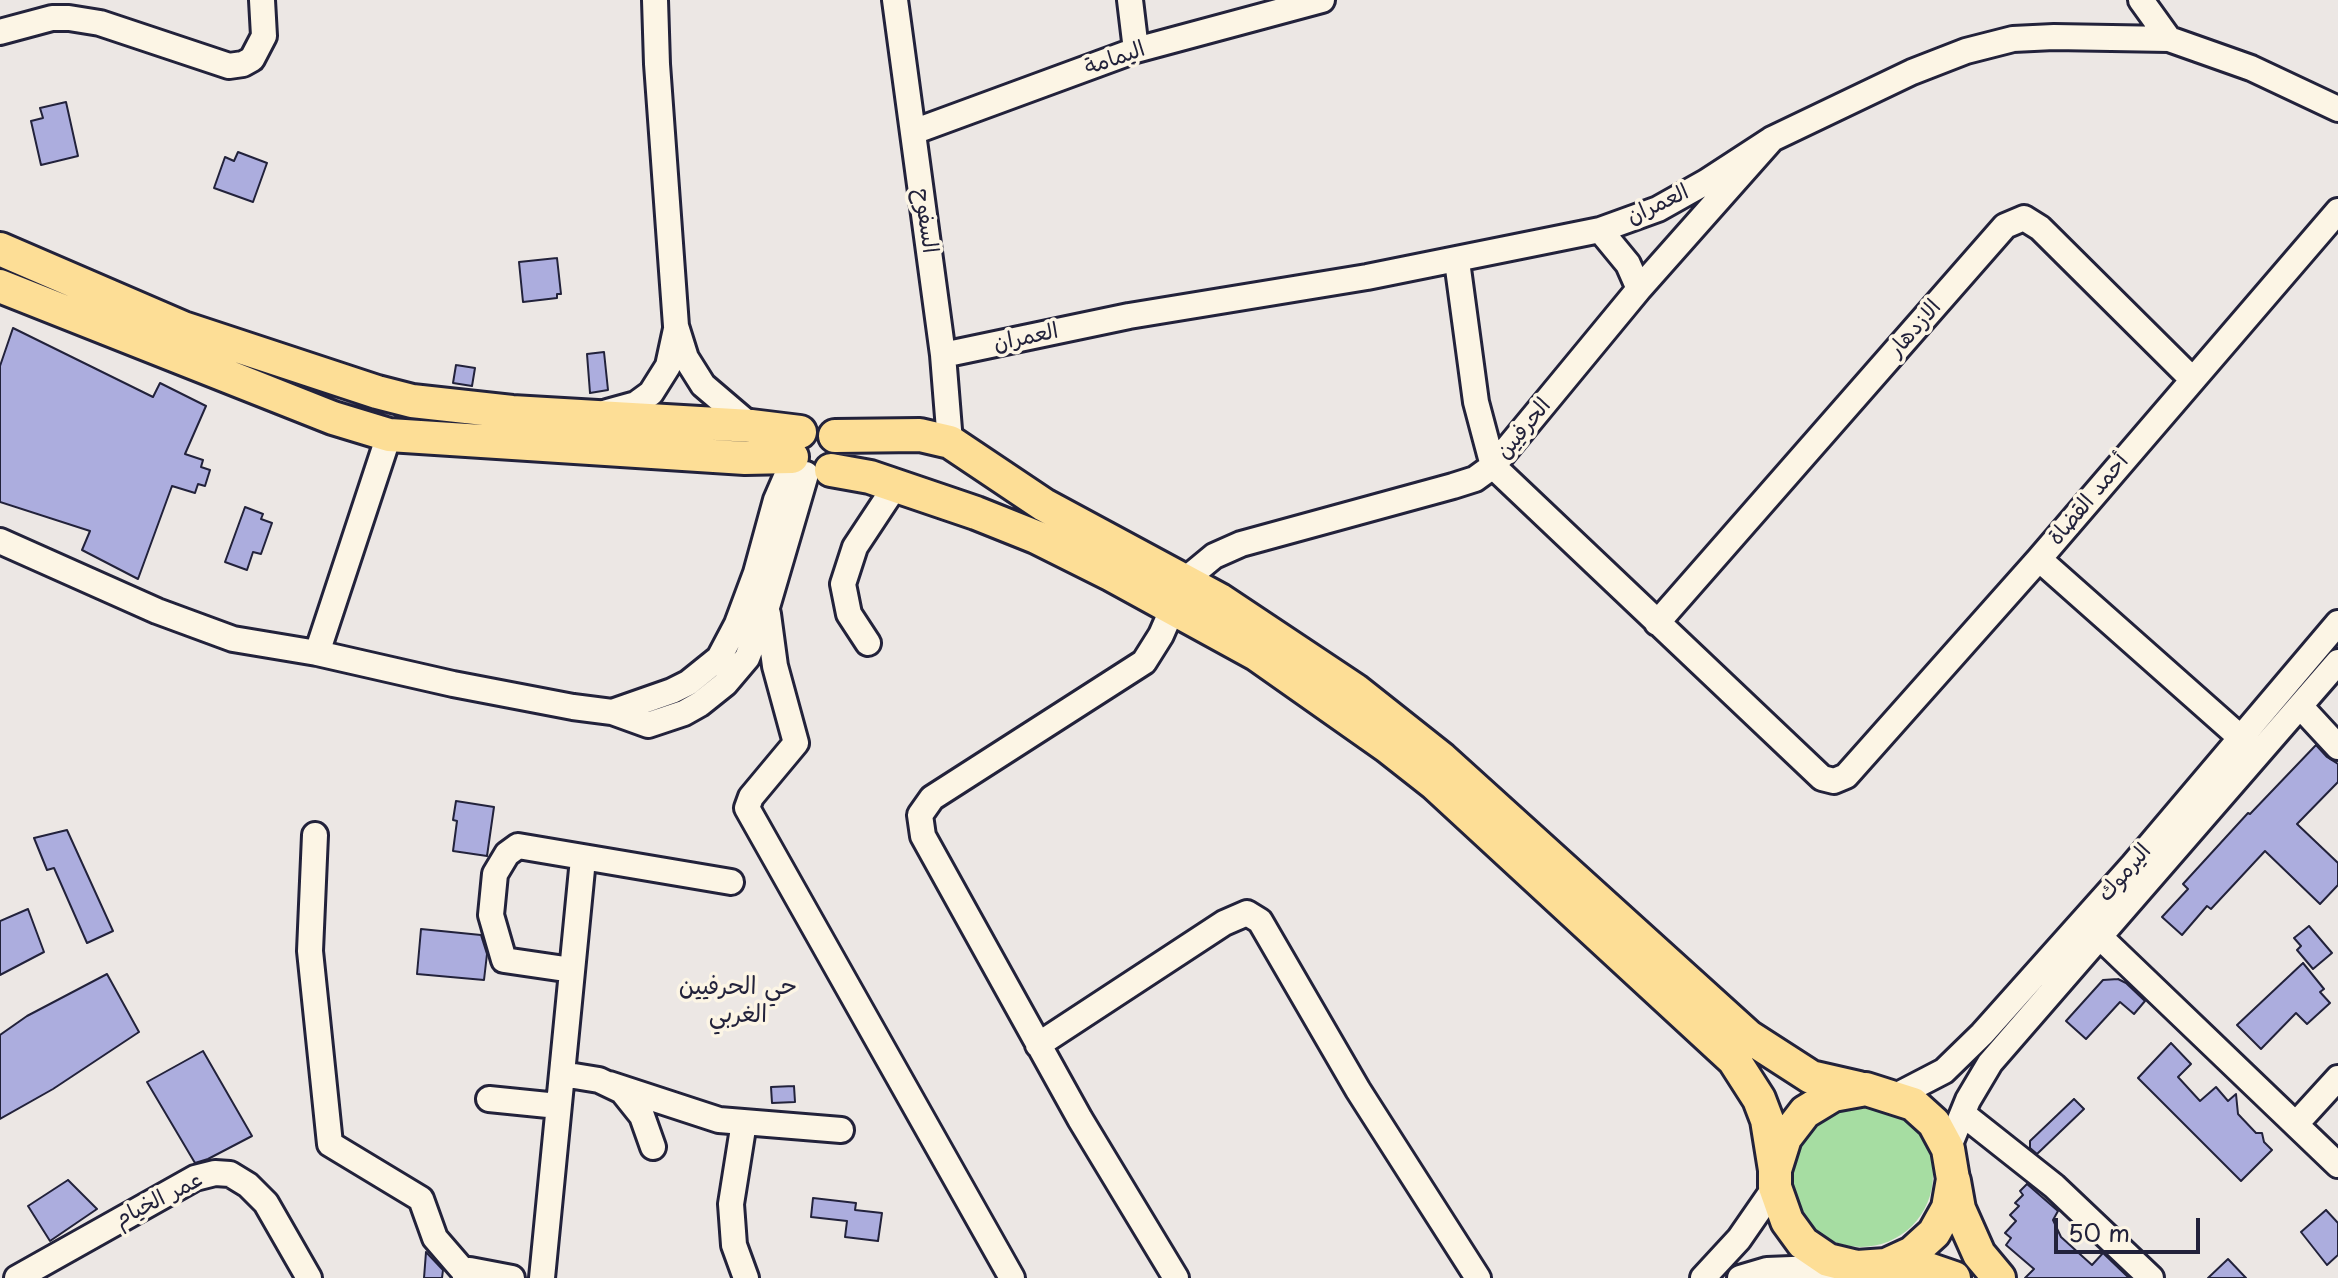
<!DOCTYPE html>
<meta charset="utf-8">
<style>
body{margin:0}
#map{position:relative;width:2338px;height:1278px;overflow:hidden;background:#ece7e4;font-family:"Playpen Sans",sans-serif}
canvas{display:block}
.scale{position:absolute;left:2054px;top:1218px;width:146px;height:36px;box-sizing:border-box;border:4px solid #22223b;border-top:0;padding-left:10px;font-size:24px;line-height:28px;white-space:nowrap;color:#22223b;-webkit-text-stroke:6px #fcf5e5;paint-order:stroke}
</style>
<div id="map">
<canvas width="2338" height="1278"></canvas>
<div class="scale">50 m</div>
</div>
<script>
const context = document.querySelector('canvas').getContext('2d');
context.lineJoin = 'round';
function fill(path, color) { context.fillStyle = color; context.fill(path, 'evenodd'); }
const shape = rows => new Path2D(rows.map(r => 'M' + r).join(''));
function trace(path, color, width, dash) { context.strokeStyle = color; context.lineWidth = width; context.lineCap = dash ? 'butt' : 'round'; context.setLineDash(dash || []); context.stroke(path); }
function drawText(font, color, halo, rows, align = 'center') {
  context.font = font + ' "Playpen Sans","Playpen Sans Arabic",sans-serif'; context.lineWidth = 7; context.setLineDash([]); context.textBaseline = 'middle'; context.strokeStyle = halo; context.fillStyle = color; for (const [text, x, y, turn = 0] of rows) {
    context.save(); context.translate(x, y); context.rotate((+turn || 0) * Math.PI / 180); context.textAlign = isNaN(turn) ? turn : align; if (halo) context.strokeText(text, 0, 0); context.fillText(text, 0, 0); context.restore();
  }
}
const green = shape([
 '1789 1175a72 72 0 1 1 144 0a72 72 0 1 1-144 0Z'
]);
const building = shape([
 [66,102,78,156,41,165,31,121,43,118,40,108,66,102],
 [238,152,267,163,253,202,214,188,225,157,234,161,238,152],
 [557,258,561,294,557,294,557,298,523,302,519,262,557,258],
 [13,328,153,397,160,383,206,406,185,454,203,460,201,467,210,470,205,486,198,484,195,493,172,486,138,579,82,550,90,531,0,502,0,366,13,328],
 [604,352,608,390,590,393,587,354,604,352],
 [456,365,475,368,472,386,453,383,456,365],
 [245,507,263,514,261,519,272,523,261,554,253,552,247,570,225,562,245,507],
 [2316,745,2327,757,2338,764,2338,782,2297,824,2338,863,2338,885,2320,904,2265,851,2211,909,2207,906,2182,935,2162,917,2188,889,2183,884,2248,813,2250,814,2316,745],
 [456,801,494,807,487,856,453,851,457,821,453,820,456,801],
 [67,830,113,931,87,943,54,868,47,870,34,838,67,830],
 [28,909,44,952,0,975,0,921,28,909],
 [2309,926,2332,953,2313,969,2297,950,2301,946,2294,938,2309,926],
 [421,929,481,935,487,954,484,980,417,974,421,929],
 [2303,963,2324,989,2320,992,2330,1003,2307,1024,2296,1013,2261,1049,2237,1025,2303,963],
 [107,974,139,1032,53,1089,0,1119,0,1035,27,1016,107,974],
 [2118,979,2126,983,2145,1001,2134,1014,2120,1002,2086,1039,2066,1021,2103,980,2118,979],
 [2171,1043,2191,1064,2178,1077,2200,1101,2216,1087,2228,1101,2236,1094,2238,1114,2256,1133,2262,1133,2264,1142,2272,1150,2241,1181,2138,1078,2171,1043],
 [203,1051,252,1136,208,1159,195,1163,147,1082,203,1051],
 [794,1086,795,1102,772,1103,771,1087,794,1086],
 [2074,1099,2084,1109,2037,1154,2030,1148,2030,1141,2074,1099],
 [68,1180,97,1209,50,1241,28,1206,68,1180],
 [2027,1184,2058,1211,2053,1220,2061,1237,2092,1265,2103,1253,2129,1278,2025,1278,2034,1269,2006,1245,2011,1238,2005,1233,2016,1221,2010,1215,2019,1206,2015,1203,2023,1195,2020,1191,2027,1184],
 [813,1198,856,1203,855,1210,882,1213,878,1241,845,1237,847,1221,811,1217,813,1198],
 [2326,1210,2338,1223,2338,1255,2327,1265,2301,1232,2326,1210],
 [426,1252,443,1270,442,1278,424,1278,426,1252],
 [2228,1259,2246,1278,2208,1278,2228,1259]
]);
const minor = shape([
 [655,0,657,64,676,326,686,358,703,385,751,426],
 [895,0,943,355,950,442],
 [1130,0,1136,50],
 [2141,0,2169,39],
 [0,32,52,18,69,18,100,23,229,66,243,64,252,59,264,36,262,0],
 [913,132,1136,50,1322,0],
 [1600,230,1628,264,1639,289],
 [1457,261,1476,402,1493,466,1822,778,1834,781,1846,776,2039,559,2338,211],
 [943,355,1129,316,1367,277,1600,230,1658,209,1706,182,1772,139,1912,72,1966,51,2013,39,2054,37,2169,39,2251,68,2338,109],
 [607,412,636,404,651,393,668,366,676,329],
 [0,541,157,611,233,639,317,653,453,684,573,707,612,712,648,725,684,713,700,704,725,684,747,658,767,607,806,474],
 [2039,559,2250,746],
 [768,614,775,666,796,743,751,797,747,808,1012,1278],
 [1657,623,2005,226,2024,218,2040,228,2192,379],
 [868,643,849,614,843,584,855,547,896,485],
 [317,653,389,435],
 [2300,706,2338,747],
 [612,712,672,691,688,683,719,658,737,624,756,573,776,500,793,461],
 [315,835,310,951,330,1144,421,1199,435,1238,467,1275],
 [2099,936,2338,1165],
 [572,970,504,960,491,915,495,874,507,854,518,846,731,882],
 [1038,1045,1224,923,1247,913,1260,921,1358,1090,1478,1278],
 [562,1074,599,1080,622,1091,642,1116,653,1147],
 [609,1084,719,1120,841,1130],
 [1892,1098,1944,1071,1982,1034,2133,865,2338,623],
 [489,1099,558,1106],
 [1963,1114,2054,1186,2151,1278],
 [744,1122,731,1204,734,1245,746,1278],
 [2296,1124,2338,1078],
 [1948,1149,1968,1100,1990,1063,2338,662],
 [17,1278,195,1178,215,1173,230,1174,248,1185,266,1203,309,1278],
 [465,1278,470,1270,512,1278],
 [542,1278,583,859],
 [1176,1278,1080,1119,923,836,920,815,932,798,1144,662,1161,635,1185,580,1214,556,1241,544,1453,486,1475,479,1493,466,1639,289,1772,139],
 [1703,1278,1739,1239,1775,1187],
 [1740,1278,1767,1270,1841,1267]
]);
const major = shape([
 [0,249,183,328,377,392,412,401,512,412,751,426,800,432],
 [0,286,333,418,389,435,745,458,792,457],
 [835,436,920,435,950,442,1044,505,1220,600,1355,690,1442,759,1749,1037,1811,1077,1859,1088],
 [831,470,870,477,976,513,1036,537,1112,575,1256,654,1388,747,1435,784,1734,1060,1759,1099,1767,1120,1775,1170,1775,1187,1787,1221,1803,1243,1828,1260,1857,1267,1886,1265,1912,1253,1934,1233,1948,1208,1953,1179,1948,1149,1934,1123,1913,1104,1866,1089,1833,1095,1805,1112,1785,1138,1775,1170],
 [1954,1181,1959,1209,1979,1254,1999,1278],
 [1886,1265,1919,1266,1954,1278]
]);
const streetNames = [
 ["اليمامة",1115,59,-19],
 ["العمران",1658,205,-25],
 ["السفوح",925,221,82],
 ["الازدهار",1915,329,-49],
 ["العمران",1026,338,-12],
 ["الحرفيين",1524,429,-50],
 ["أحمد القضاة",2089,500,-50],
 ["اليرموك",2125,873,-49],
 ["عمر الخيام",159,1200,-27]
];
const neighbourhoodNames = [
 ["حي الحرفيين",738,987],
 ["الغربي",738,1015]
];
fill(green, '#a6dda2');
fill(building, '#acadde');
trace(building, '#22223b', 2);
trace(minor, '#22223b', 30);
trace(major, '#22223b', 38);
trace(minor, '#fcf5e5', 24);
trace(major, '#fdde96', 32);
drawText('22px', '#22223b', '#fcf5e5', streetNames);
drawText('24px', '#22223b', '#fcf5e5', neighbourhoodNames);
</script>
